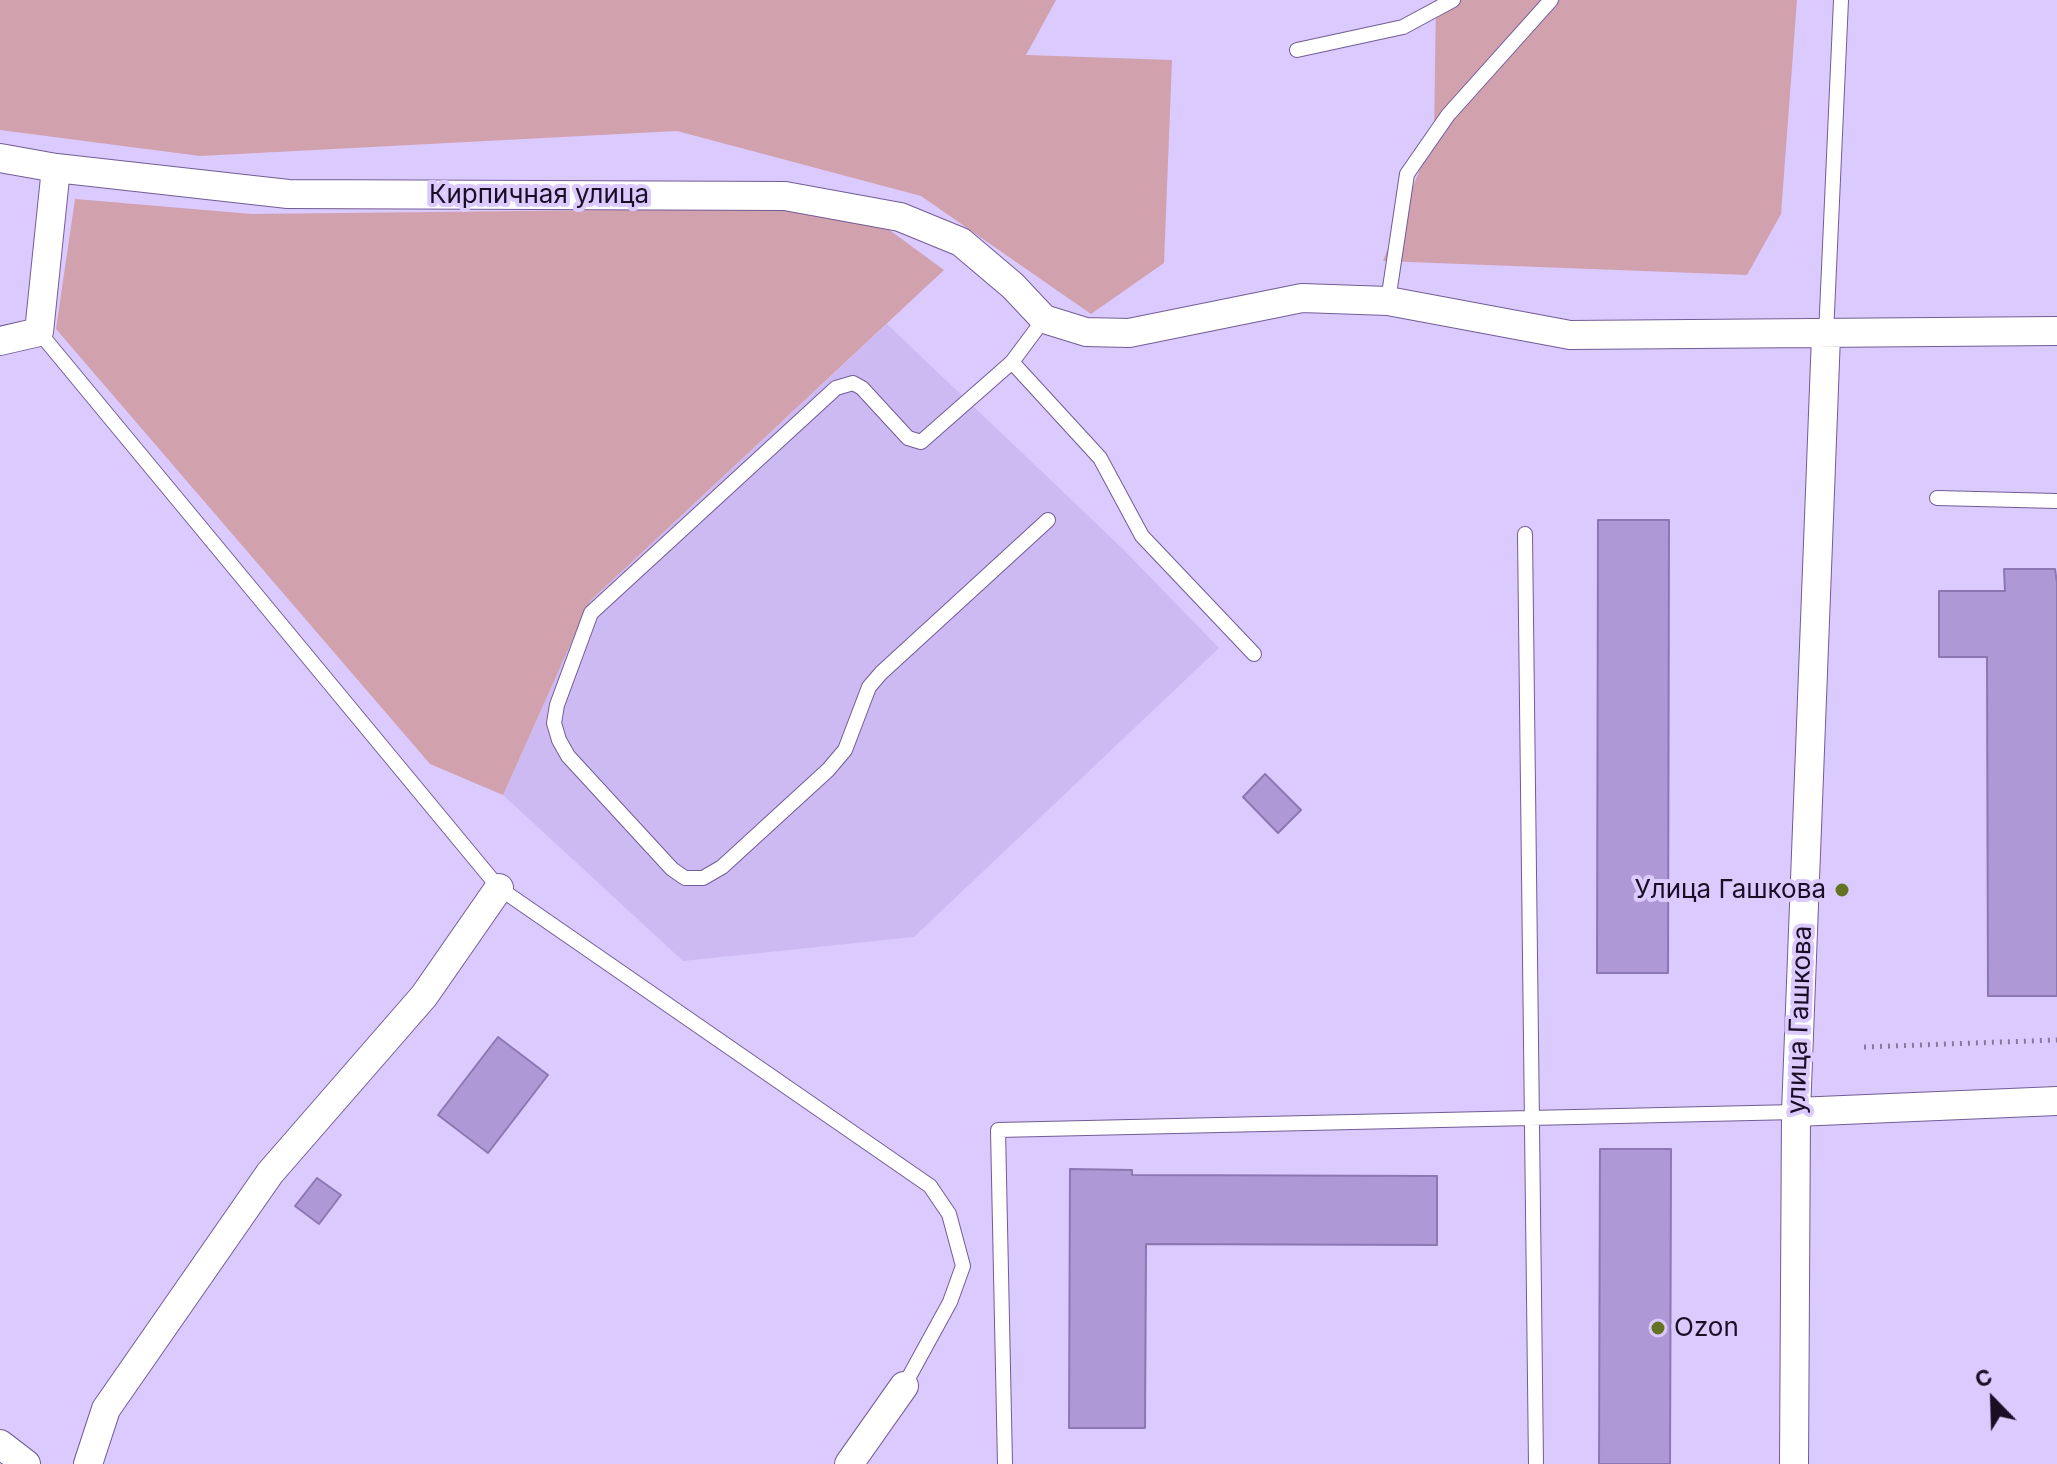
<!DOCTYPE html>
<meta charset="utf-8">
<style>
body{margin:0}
#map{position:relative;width:2057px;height:1464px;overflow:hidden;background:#dbcafe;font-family:Inter,sans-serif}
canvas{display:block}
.north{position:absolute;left:1953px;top:1360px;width:80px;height:80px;-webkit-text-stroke:6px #dbcafe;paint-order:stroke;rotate:337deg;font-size:22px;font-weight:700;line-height:32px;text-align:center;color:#180f25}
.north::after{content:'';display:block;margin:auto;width:28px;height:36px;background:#180f25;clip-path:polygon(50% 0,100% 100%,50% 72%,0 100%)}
</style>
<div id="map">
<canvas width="2057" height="1464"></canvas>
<div class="north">С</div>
</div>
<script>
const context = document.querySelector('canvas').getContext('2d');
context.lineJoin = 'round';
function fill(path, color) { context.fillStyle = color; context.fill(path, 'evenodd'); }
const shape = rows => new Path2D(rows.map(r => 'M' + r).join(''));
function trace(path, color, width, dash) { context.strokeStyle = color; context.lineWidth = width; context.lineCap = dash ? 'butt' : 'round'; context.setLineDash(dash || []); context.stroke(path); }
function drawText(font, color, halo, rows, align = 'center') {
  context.font = font + ' Inter,sans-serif'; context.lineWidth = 8; context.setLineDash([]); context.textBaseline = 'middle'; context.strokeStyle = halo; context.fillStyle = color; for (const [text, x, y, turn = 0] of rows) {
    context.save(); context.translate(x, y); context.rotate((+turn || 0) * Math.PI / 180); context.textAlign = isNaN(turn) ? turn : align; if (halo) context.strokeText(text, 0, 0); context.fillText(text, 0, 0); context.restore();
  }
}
const built = shape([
 [887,324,1123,549,1219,648,914,937,683,961,503,795,590,601]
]);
const green = shape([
 [0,0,1056,0,1026,55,1172,60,1164,263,1091,314,921,196,677,131,200,156,0,130],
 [1436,0,1797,0,1781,214,1747,275,1383,261,1434,134],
 [75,199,252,214,781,208,888,229,944,270,590,601,503,795,430,764,56,329]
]);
const building = shape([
 [1598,520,1669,520,1668,973,1597,973,1598,520],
 [2004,569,2055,569,2057,583,2057,996,1988,996,1987,657,1939,657,1939,591,2005,591,2004,569],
 [1265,774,1301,810,1278,833,1243,797,1265,774],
 [498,1037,548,1075,488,1153,438,1115,498,1037],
 [1600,1149,1671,1149,1670,1464,1599,1464,1600,1149],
 [1070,1169,1132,1170,1132,1175,1437,1176,1437,1245,1146,1244,1145,1428,1069,1428,1070,1169],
 [317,1178,341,1195,319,1224,295,1206,317,1178]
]);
const path = shape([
 [1864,1047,2057,1040]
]);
const service = shape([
 [1297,50,1403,27,1453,0],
 [1388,301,1407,174,1448,115,1551,0],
 [1044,319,1012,362,921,442,908,438,862,388,853,383,836,388,591,613,557,705,554,723,559,740,568,756,672,869,685,878,703,878,722,867,828,770,845,750,869,687,881,673,1048,520],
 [39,332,499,888,930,1186,949,1214,963,1266,950,1302,904,1386],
 [1826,335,1841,0],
 [1012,362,1100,458,1142,536,1254,654],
 [1937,498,2057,501],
 [1525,534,1536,1464],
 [1005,1464,998,1130,1796,1112]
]);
const minor = shape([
 [0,158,56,168,288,194,785,196,900,217,961,242,1013,286,1044,319,1086,332,1129,333,1302,298,1388,301,1570,335,2057,331],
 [0,341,39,332,56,168],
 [1796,1112,2057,1101],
 [0,1444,26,1464],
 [88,1464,106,1409,270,1173,424,996,499,888],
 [849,1464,904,1386],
 [1794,1464,1796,1112,1826,336]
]);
const markers = [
 [1842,890,8,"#637321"],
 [1658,1328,8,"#637321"]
];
const streetNames = [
 ["Кирпичная улица",539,195],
 ["улица Гашкова",1800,1020,-88]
];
const poiNames = [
 ["Улица Гашкова",1826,890],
 ["Ozon",1674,1328,"left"]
];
fill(built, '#cebaf3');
fill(green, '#d2a1ae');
fill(building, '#ae99d6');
trace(building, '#8d77b3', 2);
trace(service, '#725c96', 16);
trace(minor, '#725c96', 30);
trace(path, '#8679a0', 5, [2, 6]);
trace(service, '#fff', 14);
trace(minor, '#fff', 28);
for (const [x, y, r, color] of markers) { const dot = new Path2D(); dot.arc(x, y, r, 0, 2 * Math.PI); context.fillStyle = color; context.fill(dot); trace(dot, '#dbcafe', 3); }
drawText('26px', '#180f25', '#dbcafe', streetNames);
drawText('26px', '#180f25', '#dbcafe', poiNames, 'right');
</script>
